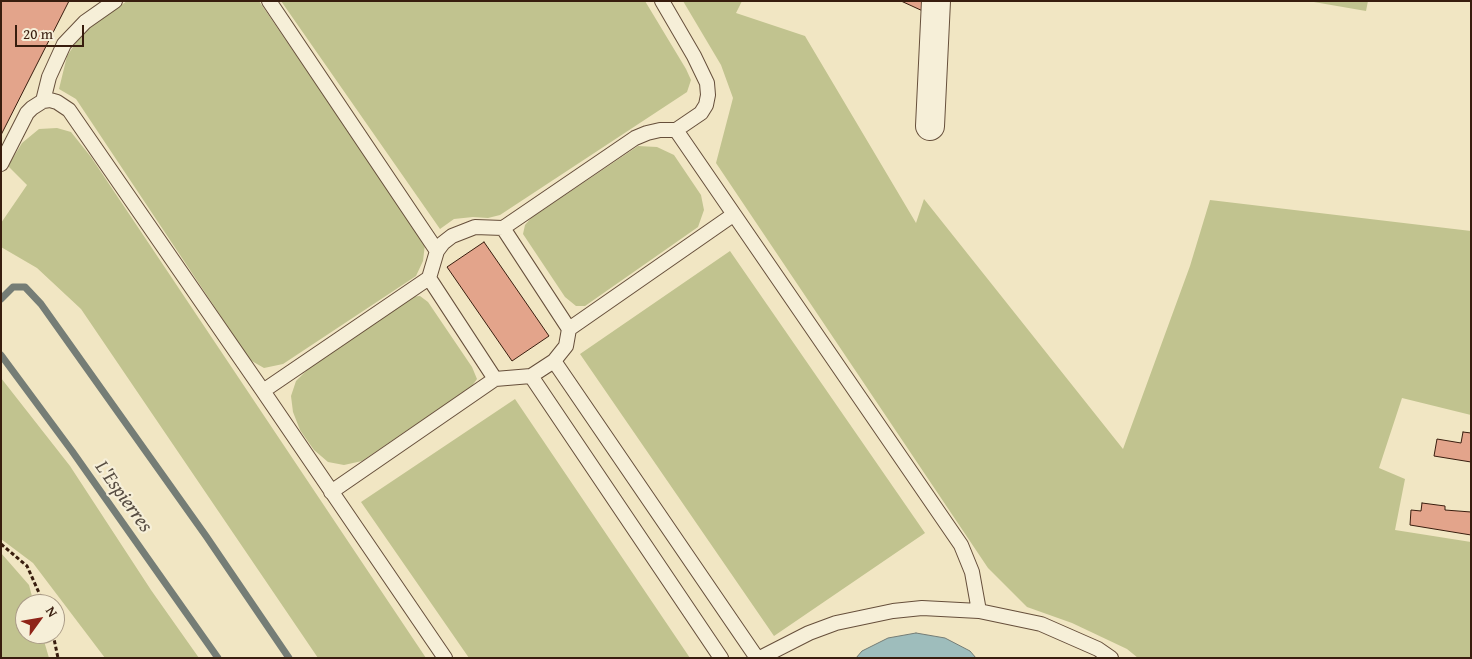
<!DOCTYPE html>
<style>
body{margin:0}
#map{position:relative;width:1472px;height:659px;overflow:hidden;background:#f1e6c3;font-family:"Gentium Book Plus",serif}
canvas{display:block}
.frame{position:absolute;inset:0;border:2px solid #381d0e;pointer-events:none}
.north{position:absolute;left:15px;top:594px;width:50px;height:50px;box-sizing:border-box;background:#f6efd8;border:1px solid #aa9b87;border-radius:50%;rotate:58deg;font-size:14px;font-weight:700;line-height:20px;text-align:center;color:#381d0e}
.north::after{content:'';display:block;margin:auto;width:18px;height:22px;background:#8f2418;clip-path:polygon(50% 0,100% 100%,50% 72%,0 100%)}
.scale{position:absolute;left:15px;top:25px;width:69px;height:22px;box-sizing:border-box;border:2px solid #381d0e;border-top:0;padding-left:6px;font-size:15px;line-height:18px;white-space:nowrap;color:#381d0e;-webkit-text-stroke:4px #f6efd8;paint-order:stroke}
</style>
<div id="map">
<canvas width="1472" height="659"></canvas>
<div class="frame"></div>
<div class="north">N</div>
<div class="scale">20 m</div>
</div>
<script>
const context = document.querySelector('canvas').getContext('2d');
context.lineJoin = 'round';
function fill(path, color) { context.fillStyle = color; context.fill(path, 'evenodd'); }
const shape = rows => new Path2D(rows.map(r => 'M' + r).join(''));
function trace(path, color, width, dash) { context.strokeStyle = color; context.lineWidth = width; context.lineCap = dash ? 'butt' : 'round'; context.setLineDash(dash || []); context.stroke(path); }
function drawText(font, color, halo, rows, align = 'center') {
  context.font = font + ' "Gentium Book Plus",serif'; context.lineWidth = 4.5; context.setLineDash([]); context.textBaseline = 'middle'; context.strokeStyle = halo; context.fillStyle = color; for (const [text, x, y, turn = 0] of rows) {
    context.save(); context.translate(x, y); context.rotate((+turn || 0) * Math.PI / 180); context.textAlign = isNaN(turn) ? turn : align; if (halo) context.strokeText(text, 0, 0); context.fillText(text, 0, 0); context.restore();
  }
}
const green = shape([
 [127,1,259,1,425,244,423,261,416,276,283,364,264,368,250,360,76,99,59,89,67,56,83,32],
 [281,1,645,1,686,69,691,80,687,92,500,215,488,218,473,217,454,219,440,229],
 [683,1,742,1,736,13,805,36,916,223,924,199,1123,449,1190,266,1210,200,1471,231,1471,415,1402,398,1379,468,1405,479,1395,530,1471,542,1471,658,1138,658,1127,649,1072,623,1027,607,988,568,716,163,733,98,721,65],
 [1308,1,1368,1,1366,11],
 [57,128,71,132,91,157,426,658,318,658,81,309,37,268,1,247,1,223,27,185,8,166,22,143,39,129],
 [638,146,657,147,674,155,701,195,704,210,698,227,585,306,576,306,565,297,523,234,525,225,531,218],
 [730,251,925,533,774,636,580,354],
 [420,296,428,302,472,367,477,379,472,386,362,461,344,465,328,462,314,450,300,430,293,412,291,396,296,381,313,364,410,297],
 [1,378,70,466,151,590,199,658,105,658,33,563,1,539],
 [515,399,690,658,469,658,361,502],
 [1,553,29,585,34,604,25,604,25,634,42,634,49,658,1,658]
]);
const water = shape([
 [916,633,945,638,970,651,976,658,856,658,862,651,888,638,916,633]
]);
const stream = shape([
 [1,299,13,287,25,287,41,304,206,536,289,658],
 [1,355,72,451,218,658]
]);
const building = shape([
 [1,1,69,1,1,135,1,1],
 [901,1,926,1,925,12,901,1],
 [484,242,549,336,512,361,447,267,484,242],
 [1463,432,1471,433,1471,462,1434,456,1437,439,1461,443,1463,432],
 [1422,503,1445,506,1445,510,1471,512,1471,535,1410,525,1411,510,1421,511,1422,503]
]);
const path = shape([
 [1,544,27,566,44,604],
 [53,634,58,658]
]);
const lane = shape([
 [269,1,437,251],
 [43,101,49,77,64,44,85,22,115,1],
 [676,130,961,545,972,572,979,611],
 [1,164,27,113,32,108,43,101,50,100,57,102,69,110,263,391],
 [733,215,569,329,566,346,554,361,757,658],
 [503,228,569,329],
 [429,278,495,379],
 [531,376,721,658],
 [331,492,495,379,531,376,554,361],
 [445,658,263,391,429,278,437,251,443,243,452,236,475,227,503,228,635,138,647,133,660,130,676,130,701,113,706,105,708,95,707,83,694,56,662,1],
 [760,658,809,633,836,623,893,611,922,608,979,611,1041,624,1098,649,1111,658]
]);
const street = shape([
 [930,126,936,1]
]);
const waterNames = [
 ["L'Espierres",123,497,54]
];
fill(green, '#c1c38f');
fill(water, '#9ebdbc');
trace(water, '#757d76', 1);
trace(stream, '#757d76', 7);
fill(building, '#e3a48b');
trace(building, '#381d0e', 1);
trace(lane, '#664f3b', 16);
trace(street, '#664f3b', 30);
trace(path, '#381d0e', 3, [4, 2.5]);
trace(lane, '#f6efd8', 14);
trace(street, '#f6efd8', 28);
drawText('italic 20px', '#574d42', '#f6efd8', waterNames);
</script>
